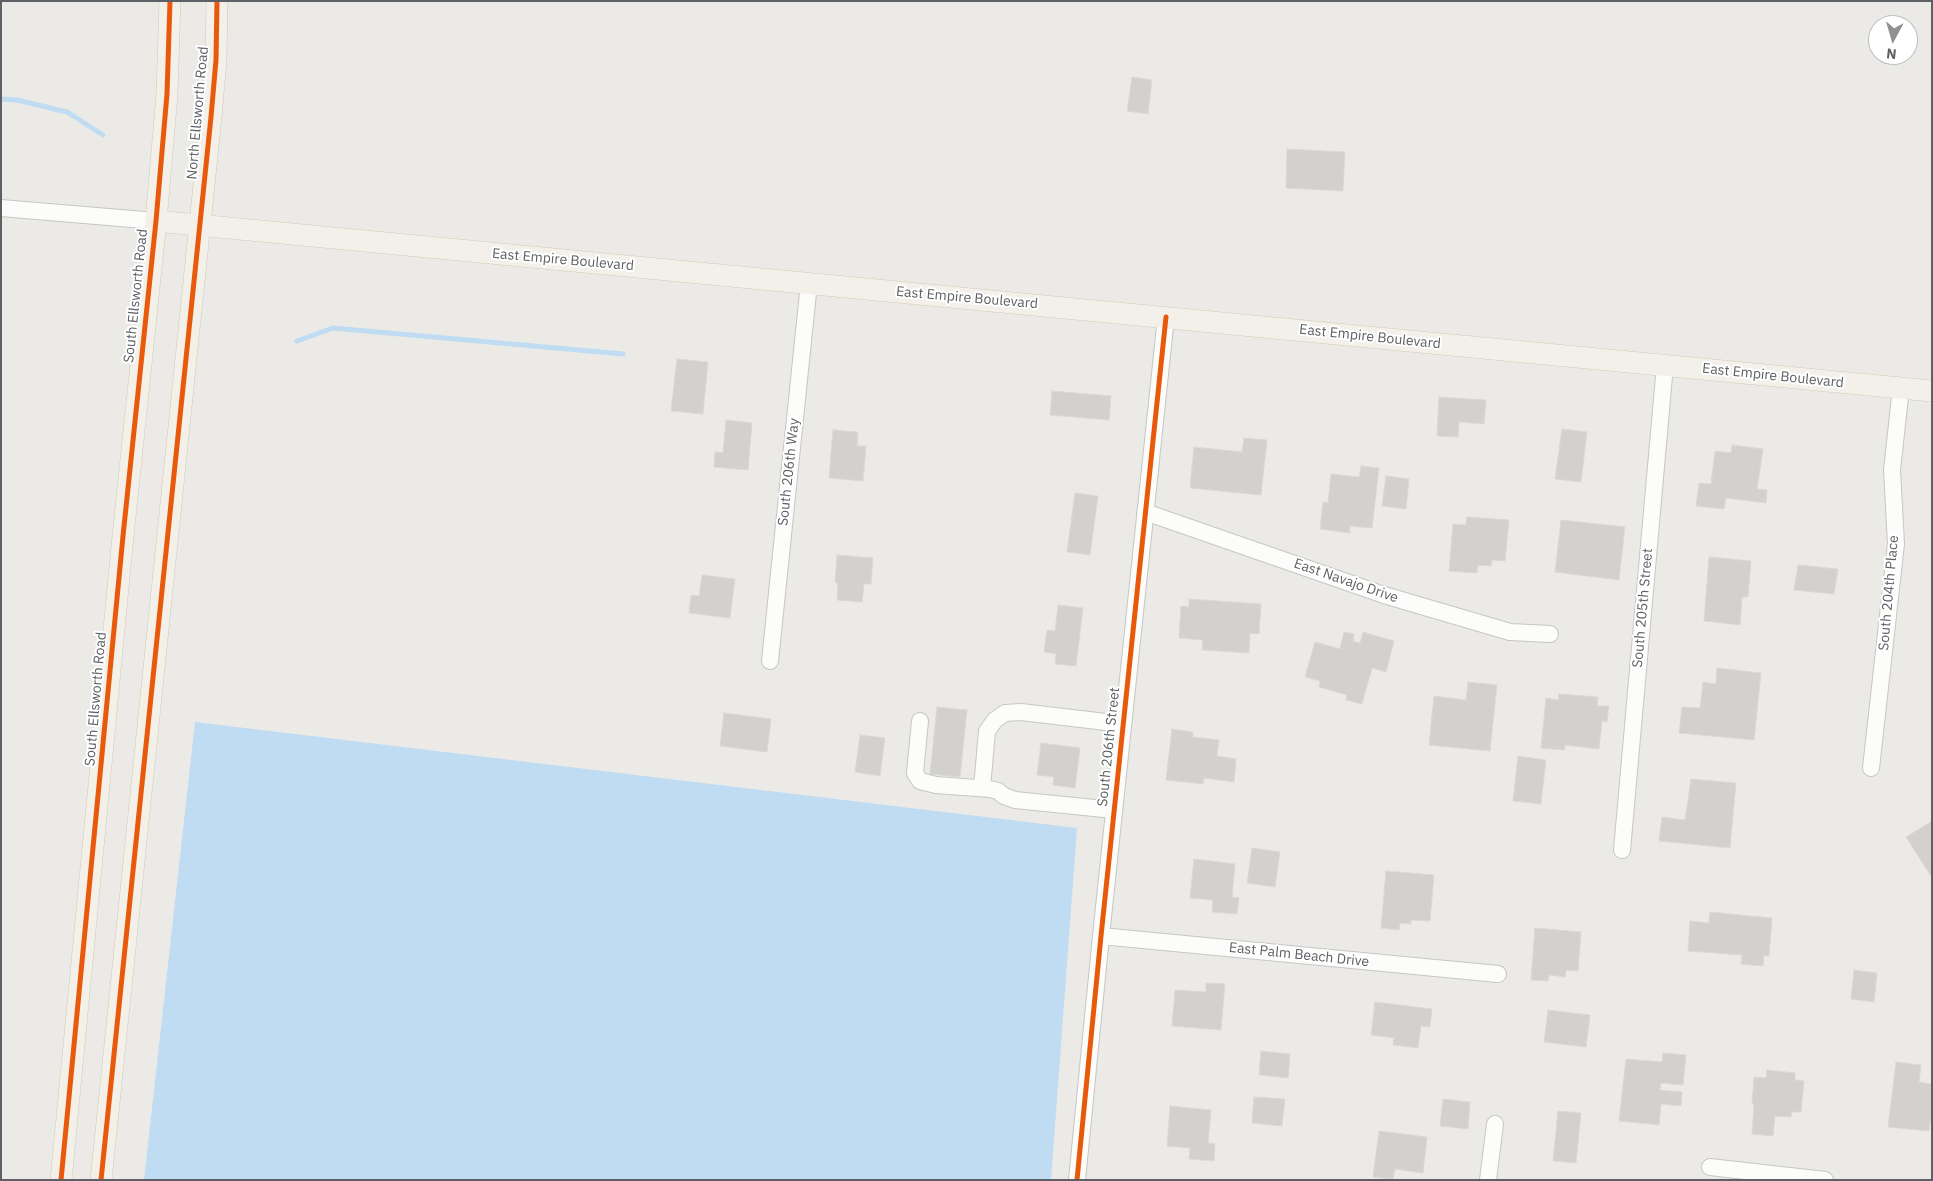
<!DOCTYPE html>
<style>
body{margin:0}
#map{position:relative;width:1933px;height:1181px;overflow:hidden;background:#ebeae7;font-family:"IBM Plex Sans",sans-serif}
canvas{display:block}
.frame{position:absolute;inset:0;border:2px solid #5d6064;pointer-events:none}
.north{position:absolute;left:1868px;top:15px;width:50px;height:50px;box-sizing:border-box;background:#fff;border:1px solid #bebfc1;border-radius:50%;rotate:186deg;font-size:14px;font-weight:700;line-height:20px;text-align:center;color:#5d6064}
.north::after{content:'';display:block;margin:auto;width:18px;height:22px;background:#8f9092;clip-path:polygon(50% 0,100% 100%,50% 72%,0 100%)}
</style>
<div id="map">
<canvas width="1933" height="1181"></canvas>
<div class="frame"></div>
<div class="north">N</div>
</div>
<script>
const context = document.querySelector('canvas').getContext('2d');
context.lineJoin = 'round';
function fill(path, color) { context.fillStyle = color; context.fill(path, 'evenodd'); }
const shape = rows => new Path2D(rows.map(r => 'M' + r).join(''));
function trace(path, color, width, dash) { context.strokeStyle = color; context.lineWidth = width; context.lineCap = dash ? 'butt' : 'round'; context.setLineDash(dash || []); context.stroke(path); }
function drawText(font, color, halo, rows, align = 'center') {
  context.font = font + ' "IBM Plex Sans",sans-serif'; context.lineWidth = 4; context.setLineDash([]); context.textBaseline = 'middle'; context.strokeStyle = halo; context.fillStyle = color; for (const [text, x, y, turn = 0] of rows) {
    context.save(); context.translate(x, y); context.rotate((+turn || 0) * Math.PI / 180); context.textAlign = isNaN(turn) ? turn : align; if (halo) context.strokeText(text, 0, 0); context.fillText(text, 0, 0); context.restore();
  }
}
const water = shape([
 [195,722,1077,828,1051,1180,144,1180]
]);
const stream = shape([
 [1,99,17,100,67,112,103,135],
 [297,341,333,328,623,354]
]);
const building = shape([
 [1132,77,1152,80,1148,114,1127,111,1132,77],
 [1287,149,1345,152,1343,191,1286,188,1287,149],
 [677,359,708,362,703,414,671,411,677,359],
 [1052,391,1111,396,1109,420,1050,415,1052,391],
 [1439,397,1486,400,1484,424,1459,422,1458,437,1437,436,1439,397],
 [726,420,752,423,748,470,714,467,715,452,723,453,726,420],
 [1562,429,1587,432,1581,482,1555,479,1562,429],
 [833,430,858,432,857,446,866,446,863,481,829,478,833,430],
 [1244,438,1267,440,1261,495,1190,488,1194,447,1242,452,1244,438],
 [1732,445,1763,449,1757,489,1767,490,1766,503,1726,498,1724,509,1696,506,1699,483,1711,484,1715,451,1731,453,1732,445],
 [1361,466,1379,468,1372,528,1350,526,1350,533,1320,529,1323,502,1328,503,1331,474,1359,477,1361,466],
 [1386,476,1409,479,1406,509,1382,506,1386,476],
 [1075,493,1098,496,1090,555,1067,552,1075,493],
 [1467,517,1509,520,1505,561,1492,560,1491,566,1478,565,1477,573,1449,571,1453,524,1466,525,1467,517],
 [1561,520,1625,527,1619,580,1555,572,1561,520],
 [837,555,873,558,871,584,864,584,862,602,837,600,838,583,835,583,837,555],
 [1709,557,1751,561,1748,597,1742,597,1740,625,1704,621,1709,557],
 [1798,565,1838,569,1834,594,1794,590,1798,565],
 [702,575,735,579,730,618,689,613,691,595,699,596,702,575],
 [1189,599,1261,604,1259,634,1250,633,1249,653,1202,650,1203,640,1179,638,1181,606,1189,607,1189,599],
 [1058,605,1083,608,1076,666,1055,664,1056,654,1044,652,1047,630,1055,631,1058,605],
 [1344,632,1354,634,1353,641,1360,643,1363,632,1394,641,1386,672,1372,668,1362,704,1346,700,1347,695,1319,687,1320,681,1305,677,1315,642,1340,649,1344,632],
 [1717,668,1761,673,1754,740,1679,733,1682,707,1700,708,1703,682,1716,684,1717,668],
 [1468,682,1497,685,1490,751,1429,745,1434,696,1466,700,1468,682],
 [1559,694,1598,697,1597,706,1609,706,1607,722,1602,721,1599,749,1565,745,1564,750,1541,748,1546,698,1558,700,1559,694],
 [937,707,967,710,960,777,930,774,937,707],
 [724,713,771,719,767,752,720,746,724,713],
 [1172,729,1193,732,1193,737,1219,740,1217,756,1236,759,1234,782,1204,778,1203,784,1166,780,1172,729],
 [860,735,885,738,880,776,855,772,860,735],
 [1041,743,1080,748,1075,788,1053,785,1054,777,1037,775,1041,743],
 [1518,756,1546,760,1541,804,1513,801,1518,756],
 [1691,779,1736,783,1730,848,1659,841,1662,817,1685,820,1691,779],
 [1932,821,1932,875,1931,876,1906,837,1932,821],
 [1252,848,1280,852,1275,887,1247,883,1252,848],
 [1194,859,1235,864,1232,897,1239,898,1237,914,1212,912,1213,900,1190,898,1194,859],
 [1386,871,1434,875,1430,921,1411,920,1411,924,1400,923,1399,930,1381,928,1386,871],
 [1710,912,1772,918,1769,956,1764,955,1763,966,1741,964,1742,955,1688,951,1690,921,1709,923,1710,912],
 [1535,928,1581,932,1578,971,1566,970,1565,977,1549,975,1548,981,1531,980,1535,928],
 [1854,970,1877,973,1874,1002,1851,999,1854,970],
 [1206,983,1225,984,1221,1030,1172,1026,1175,990,1206,992,1206,983],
 [1375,1002,1432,1009,1430,1027,1421,1026,1418,1048,1393,1045,1394,1038,1371,1035,1375,1002],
 [1548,1010,1590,1015,1586,1047,1544,1042,1548,1010],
 [1261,1051,1290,1054,1288,1078,1259,1075,1261,1051],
 [1663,1053,1686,1055,1683,1085,1661,1083,1660,1090,1682,1092,1681,1106,1661,1104,1659,1125,1619,1121,1626,1059,1662,1062,1663,1053],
 [1896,1062,1921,1065,1919,1082,1932,1084,1932,1110,1929,1131,1888,1127,1896,1062],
 [1767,1070,1795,1073,1795,1080,1804,1081,1801,1112,1792,1112,1791,1117,1775,1116,1773,1136,1752,1134,1754,1104,1752,1104,1754,1077,1766,1078,1767,1070],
 [1254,1097,1285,1099,1282,1126,1252,1123,1254,1097],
 [1443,1099,1470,1102,1468,1129,1440,1126,1443,1099],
 [1170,1106,1211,1110,1208,1143,1215,1144,1214,1161,1189,1159,1190,1148,1167,1146,1170,1106],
 [1558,1111,1581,1113,1576,1163,1553,1161,1558,1111],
 [1379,1131,1427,1137,1423,1173,1395,1169,1393,1179,1373,1177,1379,1131]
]);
const minor = shape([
 [1,208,156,221],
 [1145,512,1384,595,1510,632,1550,634],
 [770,661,809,283],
 [920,721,915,773,920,781,936,785,990,789,998,791,1004,796,1015,800,1114,810],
 [1871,768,1896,544,1892,470,1901,388],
 [982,788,987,731,995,720,1005,713,1021,712,1123,724],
 [1622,850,1665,365],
 [1101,936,1498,974],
 [1710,1167,1825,1180],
 [1077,1180,1101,936,1166,317],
 [1488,1180,1495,1124]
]);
const major = shape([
 [156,221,1932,391],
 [61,1180,123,536,156,221,167,94,170,1],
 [101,1180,211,117,216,60,217,1]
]);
const cycleway = shape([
 [61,1180,123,536,156,221,167,94,170,1],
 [101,1180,211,117,216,60,217,1],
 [1077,1180,1101,936,1166,317]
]);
const streetNames = [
 ["North Ellsworth Road",198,113,-85],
 ["East Empire Boulevard",563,260,5],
 ["South Ellsworth Road",136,296,-84],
 ["East Empire Boulevard",967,298,5],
 ["East Empire Boulevard",1370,337,6],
 ["East Empire Boulevard",1773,376,6],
 ["South 206th Way",789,472,-84],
 ["East Navajo Drive",1346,581,19],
 ["South 204th Place",1889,593,-85],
 ["South 205th Street",1643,608,-85],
 ["South Ellsworth Road",96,699,-85],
 ["South 206th Street",1109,747,-84],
 ["East Palm Beach Drive",1299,955,6]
];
fill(water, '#bfdcf2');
trace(stream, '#bfdcf2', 5);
fill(building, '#d2d1d0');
trace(building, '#dad9d6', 1);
trace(minor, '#c6c6c6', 18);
trace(major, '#d1cab7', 22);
trace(minor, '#fcfcfb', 16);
trace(major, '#f2f0e9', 21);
trace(cycleway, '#e8590c', 5);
drawText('14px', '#5d6064', '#fff', streetNames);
</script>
